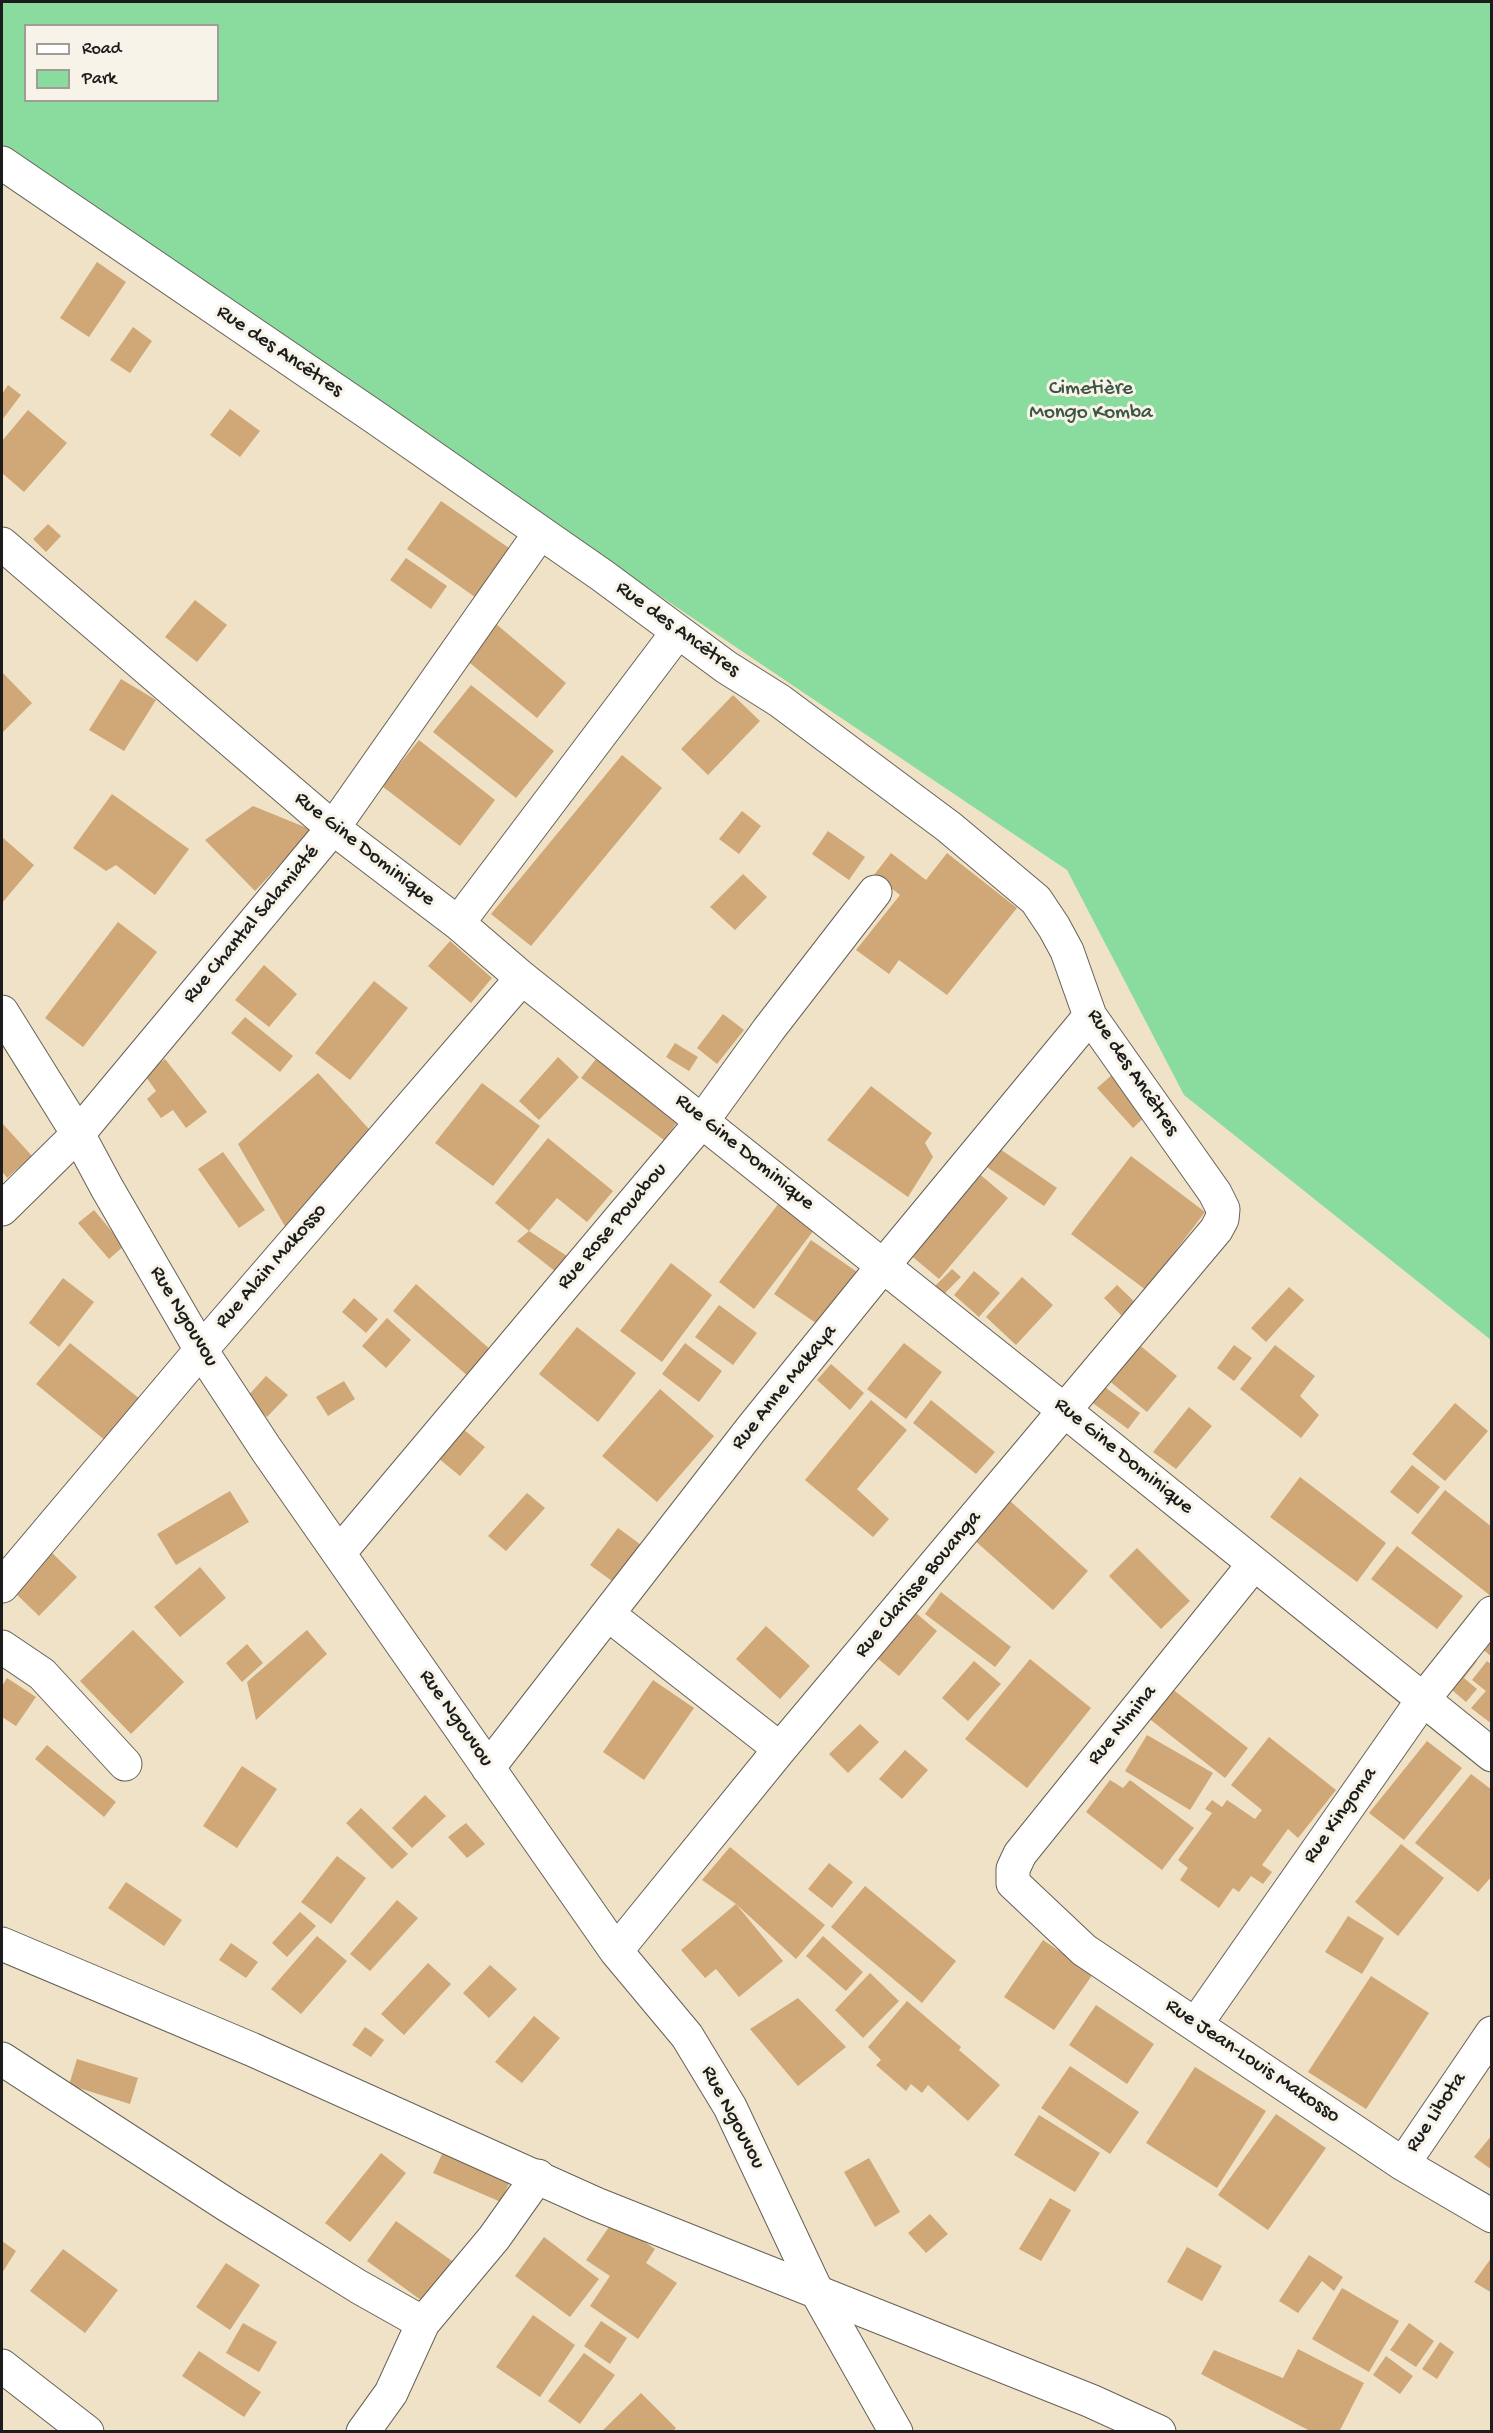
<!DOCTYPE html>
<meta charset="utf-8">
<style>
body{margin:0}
#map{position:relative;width:1493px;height:2433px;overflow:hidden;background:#f0e2c6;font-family:"Gochi Hand",sans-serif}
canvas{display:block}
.frame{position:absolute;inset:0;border:3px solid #1c1c1c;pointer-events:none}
.legend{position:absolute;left:24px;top:24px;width:195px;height:78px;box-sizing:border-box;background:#f7f3e8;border:2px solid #9f9d96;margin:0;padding:8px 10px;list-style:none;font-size:18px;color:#1c1c1c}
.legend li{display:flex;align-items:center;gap:12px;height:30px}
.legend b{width:30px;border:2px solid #9f9d96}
</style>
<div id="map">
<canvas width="1493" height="2433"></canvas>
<div class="frame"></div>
<ul class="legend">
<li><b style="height:8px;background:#fff"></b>Road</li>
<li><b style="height:16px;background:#89dc9d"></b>Park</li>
</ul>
</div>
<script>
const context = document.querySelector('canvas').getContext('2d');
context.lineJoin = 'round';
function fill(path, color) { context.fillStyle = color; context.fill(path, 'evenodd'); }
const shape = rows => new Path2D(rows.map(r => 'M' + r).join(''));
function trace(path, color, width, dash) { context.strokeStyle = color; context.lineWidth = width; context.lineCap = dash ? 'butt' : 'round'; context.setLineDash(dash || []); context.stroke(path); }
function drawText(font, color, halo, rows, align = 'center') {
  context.font = font + ' "Gochi Hand",sans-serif'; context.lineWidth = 6; context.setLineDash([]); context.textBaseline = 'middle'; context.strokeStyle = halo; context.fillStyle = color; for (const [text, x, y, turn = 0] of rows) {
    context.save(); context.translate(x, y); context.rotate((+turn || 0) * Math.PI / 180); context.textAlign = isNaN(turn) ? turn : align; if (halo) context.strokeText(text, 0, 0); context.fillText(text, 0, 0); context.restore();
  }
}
const green = shape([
 [2,2,1491,2,1491,1340,1184,1095,1067,870,2,153],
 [26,26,218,26,218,100,26,100]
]);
const building = shape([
 [97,262,126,282,89,337,60,318],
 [133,327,152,341,130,373,110,360],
 [8,385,21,395,2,420,2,394],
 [230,409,260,431,240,457,210,435],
 [28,410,67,443,24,492,2,473,2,441],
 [441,501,509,548,475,597,407,549],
 [48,524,61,536,46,552,33,539],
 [406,558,447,586,431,609,390,580],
 [195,600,227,625,197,662,165,637],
 [489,618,566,683,537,718,459,654],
 [2,672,32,703,2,733],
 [121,679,156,700,124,751,89,730],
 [471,685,554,751,516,798,433,732],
 [733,695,760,721,708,775,681,749],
 [419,740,495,800,460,846,382,786],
 [622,755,662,788,531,946,491,914],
 [112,794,189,849,155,895,116,865,106,871,73,848],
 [253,806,312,830,255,891,205,840],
 [742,811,761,826,739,854,719,839],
 [828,831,865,857,849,880,812,854],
 [2,837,34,865,2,903],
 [891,853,926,880,947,853,1017,908,947,995,899,960,889,974,856,950,900,895,874,875],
 [743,874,767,897,735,930,710,907],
 [118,922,157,952,83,1047,45,1018],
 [450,941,492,978,471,1003,428,966],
 [264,965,297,994,269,1027,235,1000],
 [374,981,408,1008,350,1080,315,1053],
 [723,1014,744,1030,717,1064,697,1048],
 [245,1017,293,1056,280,1072,231,1033],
 [675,1043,698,1057,689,1071,666,1057],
 [558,1057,579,1077,539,1120,519,1101],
 [165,1059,207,1112,186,1128,173,1110,161,1118,147,1099,156,1091,144,1074],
 [596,1059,678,1121,664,1140,581,1078],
 [318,1073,379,1140,291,1237,238,1144],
 [1113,1074,1149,1113,1133,1128,1097,1088],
 [482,1083,540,1126,493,1186,435,1143],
 [871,1086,932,1133,925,1143,933,1157,908,1197,827,1140],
 [2,1123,32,1156,7,1178,2,1171],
 [548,1138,613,1191,587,1222,557,1198,529,1231,573,1260,561,1276,517,1241,529,1231,495,1203],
 [997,1147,1057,1188,1044,1206,984,1165],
 [223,1152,265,1210,239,1228,198,1169],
 [1131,1156,1205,1212,1146,1290,1071,1234],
 [977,1172,1008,1198,939,1279,908,1253],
 [782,1199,817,1226,754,1309,719,1282],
 [94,1210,124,1246,109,1259,78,1223],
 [811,1240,860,1274,823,1328,774,1294],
 [671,1263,712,1295,662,1362,620,1331],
 [952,1269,961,1277,941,1297,932,1289],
 [974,1271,1000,1293,979,1317,954,1295],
 [1022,1277,1053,1305,1016,1345,986,1317],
 [63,1278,94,1302,59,1347,29,1323],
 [416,1284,492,1351,469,1377,393,1311],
 [1117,1285,1137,1304,1123,1317,1104,1298],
 [1289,1287,1304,1300,1266,1342,1251,1328],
 [354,1298,378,1319,366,1333,342,1312],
 [719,1305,757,1333,733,1365,695,1337],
 [387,1318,411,1340,386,1368,362,1346],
 [577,1327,636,1373,598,1422,539,1374],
 [70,1343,145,1403,111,1445,36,1384],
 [685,1343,722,1371,699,1402,662,1374],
 [904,1343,942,1372,906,1419,867,1389],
 [1137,1343,1177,1376,1147,1412,1107,1379],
 [1234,1345,1252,1358,1234,1381,1217,1368],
 [1275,1345,1315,1376,1300,1396,1319,1415,1301,1438,1240,1389],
 [831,1364,864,1393,850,1410,817,1380],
 [266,1376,288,1395,267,1417,246,1398],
 [344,1381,355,1399,328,1416,316,1397],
 [1098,1382,1140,1413,1128,1429,1086,1398],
 [660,1389,714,1436,657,1502,602,1456],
 [871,1400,907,1430,857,1489,889,1519,873,1537,805,1480],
 [931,1400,995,1452,976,1474,913,1423],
 [1455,1403,1488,1431,1445,1481,1412,1454],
 [1189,1407,1212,1426,1176,1469,1153,1452],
 [463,1429,485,1447,460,1476,438,1458],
 [1412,1465,1440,1487,1418,1514,1390,1492],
 [1300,1477,1386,1543,1357,1582,1270,1517],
 [1445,1490,1492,1527,1492,1597,1411,1533],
 [230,1491,249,1522,176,1565,157,1534],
 [527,1493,545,1508,506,1551,488,1536],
 [1009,1500,1088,1571,1053,1610,973,1539],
 [618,1528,644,1547,616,1584,590,1565],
 [1397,1546,1463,1596,1437,1629,1371,1579],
 [1137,1548,1190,1601,1161,1629,1109,1576],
 [50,1551,77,1577,39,1616,11,1589],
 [200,1567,226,1598,180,1637,154,1607],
 [941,1592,1011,1647,995,1667,925,1614],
 [916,1613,937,1631,899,1676,877,1658],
 [1492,1621,1492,1657,1474,1642],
 [766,1626,810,1666,780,1699,736,1659],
 [133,1630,184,1682,131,1734,80,1681],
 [307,1630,327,1654,256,1720,247,1682],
 [247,1644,263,1663,242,1682,226,1663],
 [1469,1655,1477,1661,1464,1678,1477,1689,1466,1702,1445,1684],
 [1030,1659,1091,1708,1027,1788,965,1739],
 [974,1661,1001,1684,968,1721,942,1698],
 [1487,1661,1492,1665,1492,1724,1471,1708,1486,1691,1472,1680],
 [7,1678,36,1697,16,1726,2,1717,2,1686],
 [653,1680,694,1708,644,1780,603,1752],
 [1171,1688,1248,1748,1225,1778,1147,1717],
 [860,1724,879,1742,848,1773,829,1754],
 [1147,1735,1213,1773,1190,1810,1125,1771],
 [1269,1737,1336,1790,1298,1838,1288,1829,1262,1865,1272,1872,1263,1884,1251,1876,1239,1892,1233,1888,1219,1908,1180,1880,1188,1868,1178,1860,1212,1813,1205,1809,1212,1800,1222,1807,1227,1800,1255,1819,1262,1810,1231,1785],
 [1427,1741,1462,1768,1404,1840,1369,1813],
 [47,1745,116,1802,104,1817,35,1759],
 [905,1750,928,1770,902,1799,879,1779],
 [242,1766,277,1789,237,1848,203,1826],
 [1471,1774,1492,1790,1492,1876,1478,1892,1415,1843],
 [1110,1780,1123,1788,1130,1780,1194,1828,1162,1870,1086,1812],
 [425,1795,446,1816,412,1848,392,1828],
 [361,1808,408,1854,392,1869,346,1823],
 [466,1823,485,1844,467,1858,448,1837],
 [1401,1844,1444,1878,1398,1936,1355,1902],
 [730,1847,825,1925,796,1959,736,1904,702,1880],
 [337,1856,366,1878,331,1924,301,1902],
 [829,1863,853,1882,832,1908,808,1889],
 [126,1882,182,1920,164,1946,108,1908],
 [865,1886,956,1961,922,2003,831,1927],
 [397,1900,418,1918,370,1971,350,1954],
 [736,1904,783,1961,739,1997,716,1969,705,1978,681,1950],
 [300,1912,316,1926,287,1957,272,1943],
 [1348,1916,1384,1938,1362,1974,1325,1952],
 [317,1936,347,1961,301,2014,271,1989],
 [823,1936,863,1972,846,1991,806,1956],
 [1043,1940,1093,1974,1054,2030,1004,1997],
 [231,1943,258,1962,246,1978,219,1960],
 [428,1963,451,1984,404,2035,381,2014],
 [490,1965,517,1989,489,2018,463,1993],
 [870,1973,899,2001,863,2038,835,2010],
 [1371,1976,1429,2013,1366,2109,1308,2072],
 [798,1998,846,2047,798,2086,750,2029],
 [907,2001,961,2047,959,2050,1000,2085,968,2121,928,2085,922,2093,911,2084,906,2091,876,2065,881,2060,868,2047],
 [1096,2005,1154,2044,1127,2084,1069,2045],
 [534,2016,560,2038,522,2083,495,2062],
 [365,2027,384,2040,371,2057,352,2045],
 [77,2059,138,2078,130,2104,69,2085],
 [1070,2066,1139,2112,1110,2154,1041,2108],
 [1195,2067,1266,2111,1217,2188,1146,2143],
 [1276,2114,1326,2148,1268,2230,1218,2195],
 [1039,2115,1100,2153,1075,2192,1014,2155],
 [1492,2135,1492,2170,1474,2157],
 [443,2152,510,2181,501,2202,433,2173],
 [381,2153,406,2173,350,2242,325,2223],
 [869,2158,900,2212,875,2227,844,2172],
 [1050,2198,1071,2210,1041,2261,1019,2249],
 [930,2214,948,2234,926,2253,908,2233],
 [614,2220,655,2249,646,2263,677,2283,638,2339,590,2306,610,2276,586,2260],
 [396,2221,455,2263,425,2303,367,2261],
 [544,2237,599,2279,570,2317,515,2276],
 [2,2241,16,2251,2,2273],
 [1187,2247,1222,2266,1202,2301,1167,2282],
 [63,2249,118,2290,85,2333,30,2291],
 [1309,2255,1343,2277,1334,2291,1322,2281,1298,2313,1279,2301],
 [1492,2257,1492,2293,1474,2282],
 [226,2263,260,2285,230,2330,196,2307],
 [1342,2288,1399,2321,1369,2372,1312,2339],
 [533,2315,575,2345,540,2397,496,2367],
 [601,2321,627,2338,610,2364,584,2346],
 [243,2323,277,2342,259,2372,226,2353],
 [1409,2323,1434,2341,1416,2367,1390,2350],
 [1440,2342,1454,2352,1437,2379,1422,2369],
 [1298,2349,1364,2383,1339,2432,1312,2432,1201,2374,1214,2350,1283,2378],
 [199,2351,261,2392,244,2417,182,2376],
 [584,2353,615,2375,580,2424,548,2401],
 [1386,2356,1413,2376,1400,2394,1373,2375],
 [641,2393,676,2428,672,2432,601,2432]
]);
const minor = shape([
 [2,163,379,420,603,576,726,667,780,701,949,827,1036,900,1054,927,1067,951,1090,1016,1215,1193,1223,1209,1222,1219,1216,1230,780,1749,616,1951],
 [2,544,333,828,458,923,522,978,1065,1411,1492,1755],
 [458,923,677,633],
 [2,1012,78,1134,107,1188,201,1350,266,1449,616,1951,687,2036,730,2107,818,2294,896,2432],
 [2,1209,78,1134,333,828,540,533],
 [339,1553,703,1120,769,1029,875,892],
 [1254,1564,1020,1854,1013,1869,1013,1883,1084,1950,1403,2164,1492,2216],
 [2,1586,201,1350,522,978],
 [609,1615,780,1749],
 [2,1647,42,1674,125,1764],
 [488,1768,752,1428,883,1266,1090,1016],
 [1196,2024,1422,1701,1492,1613],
 [2,2059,227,2205,359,2287,423,2323],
 [1403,2164,1492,2033],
 [2,2366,87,2432],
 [363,2432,391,2393,423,2323,494,2238,538,2176]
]);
const tertiary = shape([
 [2,1944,251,2049,596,2204,1091,2401,1159,2432]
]);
const streetNames = [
 ["Rue des Ancêtres",279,352,34],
 ["Rue des Ancêtres",677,630,36],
 ["Rue Gine Dominique",364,850,38],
 ["Rue Chantal Salamiaté",252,925,-50],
 ["Rue des Ancêtres",1132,1073,56],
 ["Rue Gine Dominique",744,1153,39],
 ["Rue Rose Pouabou",613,1227,-50],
 ["Rue Alain Makosso",272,1267,-49],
 ["Rue Ngouvou",183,1317,59],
 ["Rue Anne Makaya",785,1388,-51],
 ["Rue Gine Dominique",1123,1457,39],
 ["Rue Clarisse Bouanga",919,1585,-50],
 ["Rue Ngouvou",455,1719,55],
 ["Rue Nimina",1123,1726,-51],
 ["Rue Kingoma",1341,1816,-55],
 ["Rue Jean-Louis Makosso",1252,2062,34],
 ["Rue Libota",1437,2113,-56],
 ["Rue Ngouvou",732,2118,62]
];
const parkNames = [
 ["Cimetière",1091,390],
 ["Mongo Komba",1091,414]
];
fill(green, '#89dc9d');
fill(building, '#d0a776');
trace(minor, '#666158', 35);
trace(tertiary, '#666158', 35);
trace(minor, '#fff', 33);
trace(tertiary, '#fff', 33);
drawText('21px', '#1c1c1c', '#f7f3e8', streetNames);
drawText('21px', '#3d5643', '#f7f3e8', parkNames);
</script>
